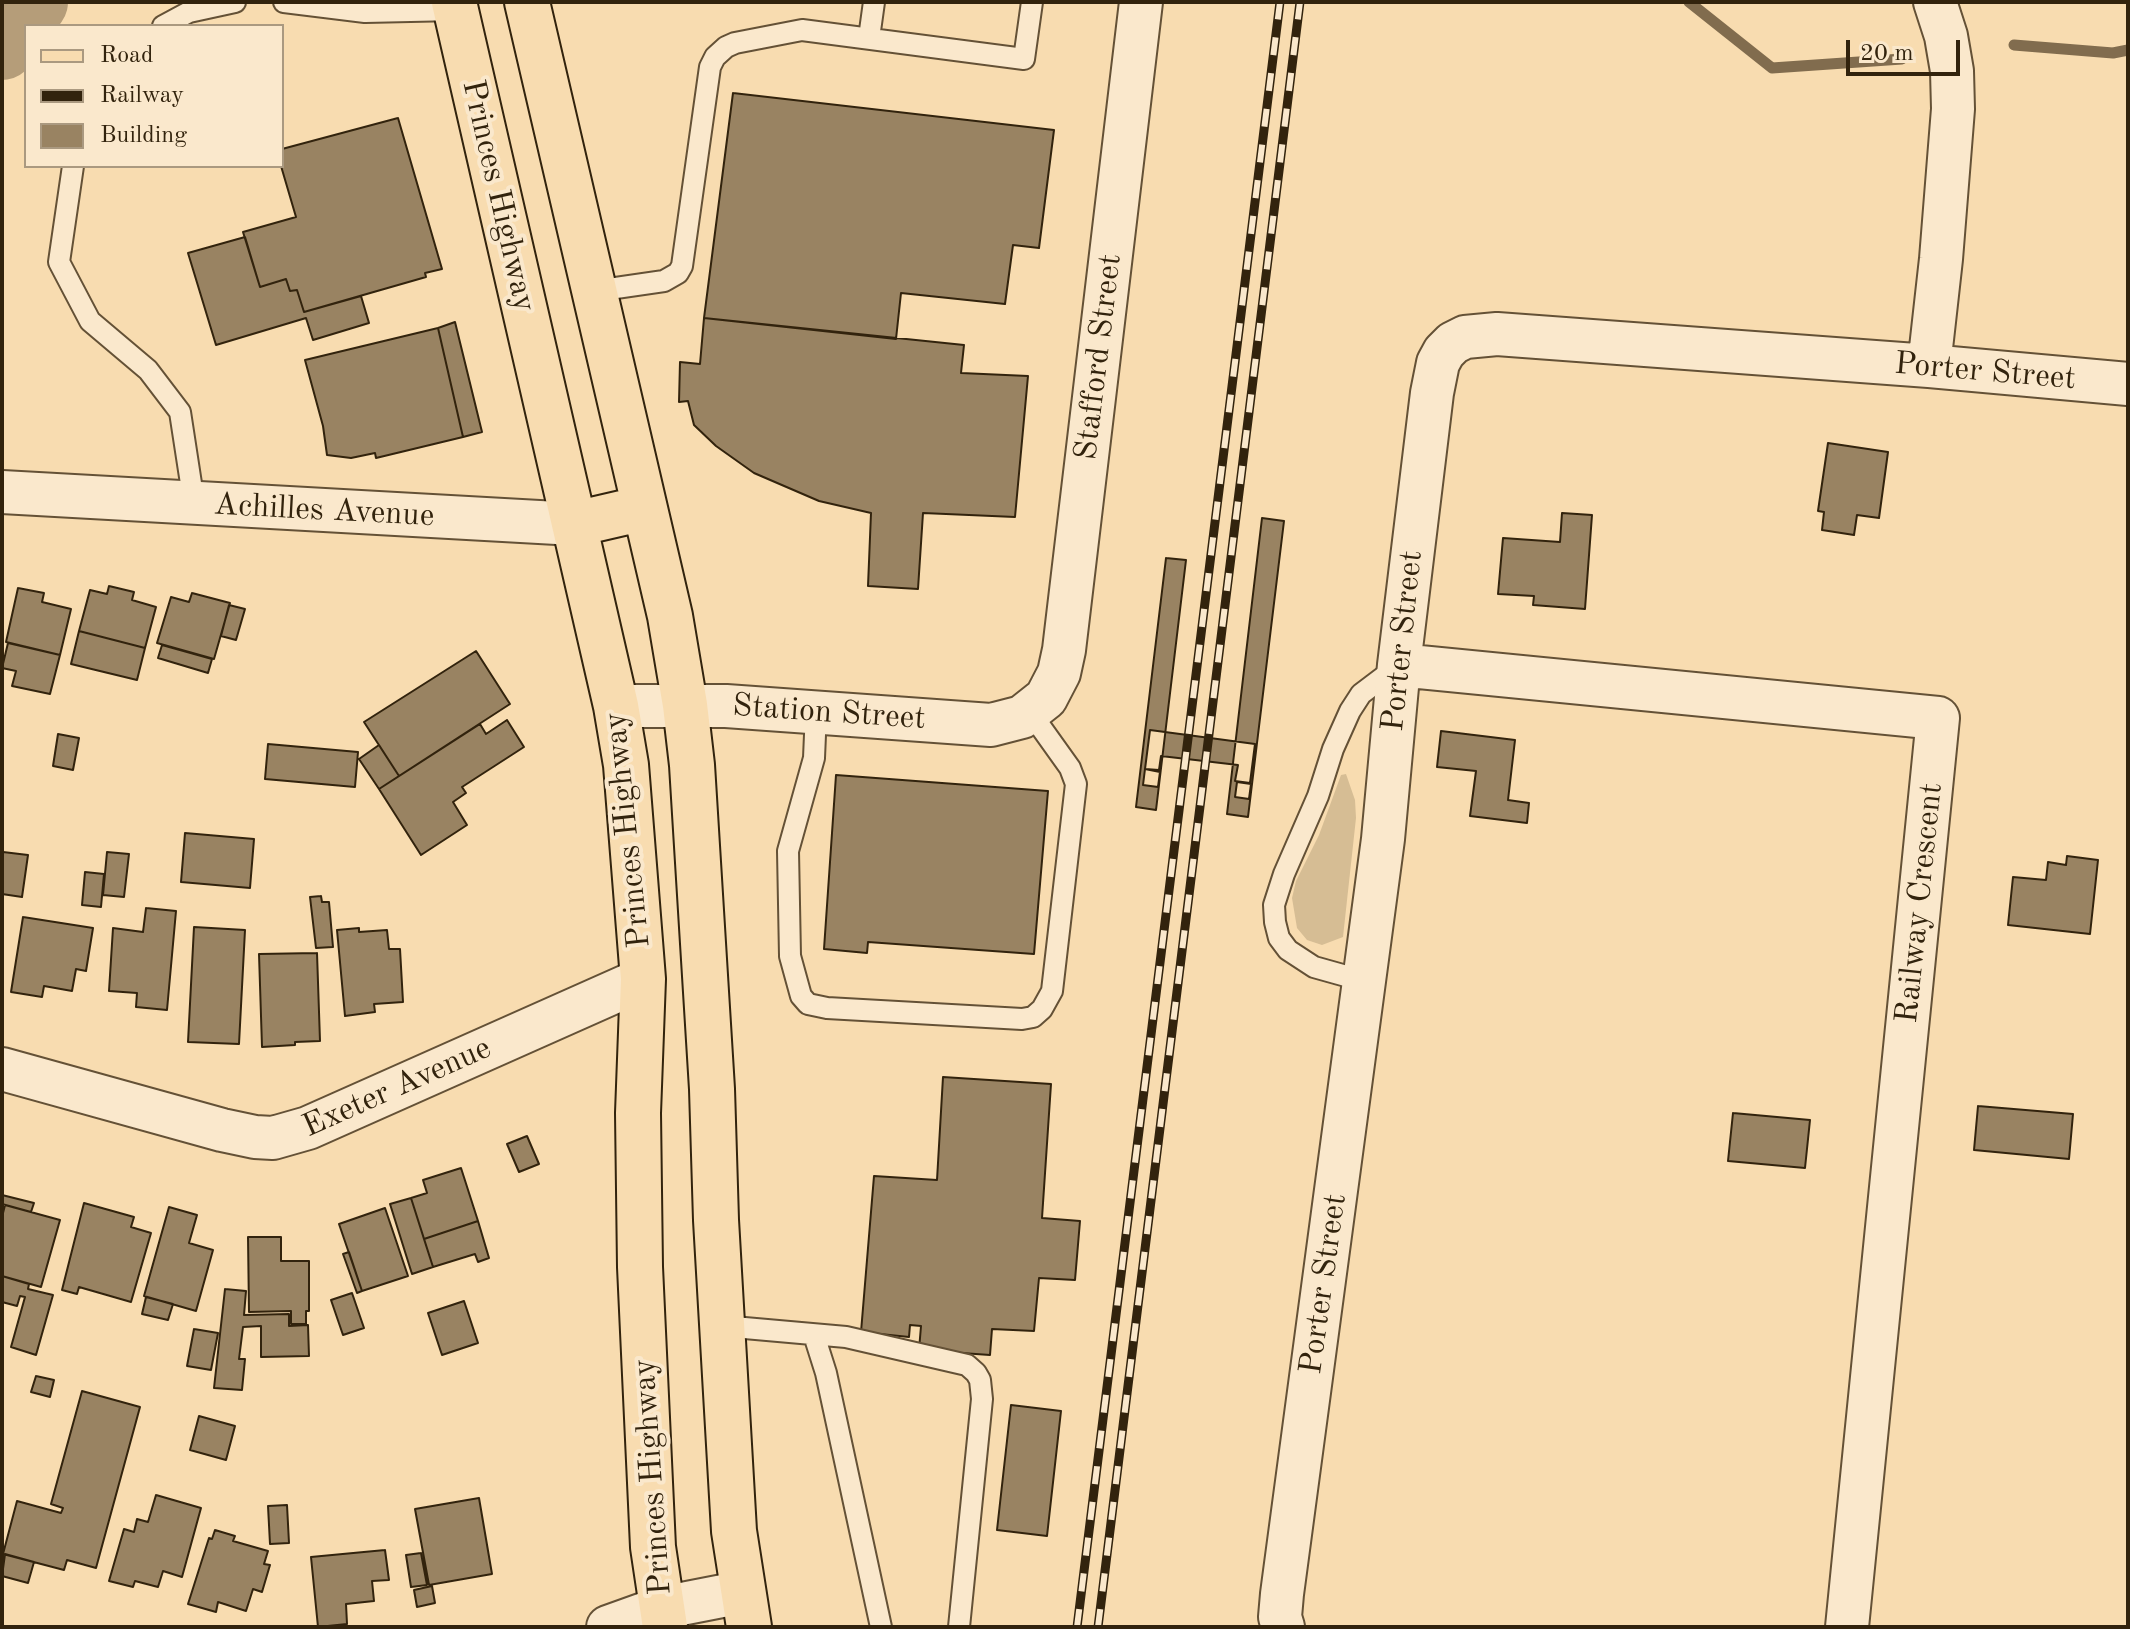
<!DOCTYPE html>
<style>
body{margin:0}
#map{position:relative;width:2130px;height:1629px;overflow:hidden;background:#f8dcb0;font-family:"Old Standard TT",serif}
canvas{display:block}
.frame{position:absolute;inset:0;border:4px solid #32230d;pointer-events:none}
.legend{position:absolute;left:24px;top:24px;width:260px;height:144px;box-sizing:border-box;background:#fae8cc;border:2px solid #aa9980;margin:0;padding:10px 14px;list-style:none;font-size:24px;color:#32230d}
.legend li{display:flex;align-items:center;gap:16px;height:40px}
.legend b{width:40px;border:2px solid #aa9980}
.scale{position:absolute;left:1846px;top:40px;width:114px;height:36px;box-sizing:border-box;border:4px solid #32230d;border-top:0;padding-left:10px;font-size:24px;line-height:28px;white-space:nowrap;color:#32230d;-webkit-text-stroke:6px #fae8cc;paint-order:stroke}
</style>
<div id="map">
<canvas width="2130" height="1629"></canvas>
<div class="frame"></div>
<ul class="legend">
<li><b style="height:10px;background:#f8dcb0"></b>Road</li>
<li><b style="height:10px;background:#32230d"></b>Railway</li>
<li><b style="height:22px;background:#998362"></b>Building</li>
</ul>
<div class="scale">20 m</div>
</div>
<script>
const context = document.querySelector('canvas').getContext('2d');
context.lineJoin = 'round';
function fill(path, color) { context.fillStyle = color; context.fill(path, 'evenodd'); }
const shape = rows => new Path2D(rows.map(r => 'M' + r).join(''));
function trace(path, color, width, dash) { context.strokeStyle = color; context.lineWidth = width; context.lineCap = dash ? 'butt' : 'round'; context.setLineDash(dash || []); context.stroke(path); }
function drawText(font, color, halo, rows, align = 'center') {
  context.font = font + ' "Old Standard TT",serif'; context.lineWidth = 8; context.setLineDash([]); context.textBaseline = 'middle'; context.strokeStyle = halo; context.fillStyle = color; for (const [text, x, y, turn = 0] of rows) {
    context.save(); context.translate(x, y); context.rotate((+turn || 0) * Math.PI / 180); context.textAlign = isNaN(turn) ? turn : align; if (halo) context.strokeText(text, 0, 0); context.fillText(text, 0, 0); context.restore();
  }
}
const green = shape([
 [1346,774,1355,800,1356,818,1343,937,1322,945,1307,940,1297,928,1292,898,1296,881,1319,835,1341,775]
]);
const stream = shape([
 [1689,2,1772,68,1902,59],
 [2014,45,2113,53,2128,50]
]);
const river = shape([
 [2,46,34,2]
]);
const building = shape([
 [733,93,1054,130,1039,248,1013,245,1005,304,901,293,896,339,704,318,733,93],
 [398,118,442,269,425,273,426,277,304,312,297,290,290,291,286,279,260,287,243,232,296,217,281,166,282,149,398,118],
 [245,237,260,287,286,279,290,291,297,290,304,312,361,296,369,323,313,340,306,318,216,345,188,253,245,237],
 [704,318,964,345,961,373,1028,376,1015,517,923,513,918,589,868,586,871,513,819,501,754,473,716,446,694,425,688,401,679,402,680,362,700,364,704,318],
 [455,322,482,432,463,437,438,328,455,322],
 [438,328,463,437,376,458,375,453,351,458,327,455,323,426,305,360,438,328],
 [1828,443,1888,452,1879,518,1857,515,1854,535,1822,530,1824,512,1818,511,1828,443],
 [1562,513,1592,515,1585,609,1533,605,1534,596,1498,594,1503,538,1560,542,1562,513],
 [1262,518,1284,521,1248,817,1227,814,1262,518],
 [1166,558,1186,560,1156,810,1136,807,1166,558],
 [109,586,134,592,132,600,156,607,145,648,79,631,90,590,107,594,109,586],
 [18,588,44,593,42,602,71,609,60,655,6,642,18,588],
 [192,593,230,603,214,659,157,643,171,597,189,602,192,593],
 [229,605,245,609,236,640,221,636,229,605],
 [79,631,145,648,137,680,71,664,79,631],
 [8,643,60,655,50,694,12,686,16,671,2,668,8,643],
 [162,645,212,659,208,673,158,658,162,645],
 [476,651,510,704,399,776,364,722,476,651],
 [507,720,524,747,462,787,466,793,453,802,467,825,421,855,379,789,480,724,486,734,507,720],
 [1150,730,1255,744,1250,783,1235,781,1238,765,1161,756,1159,770,1145,769,1150,730],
 [1441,731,1515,740,1508,800,1529,803,1527,823,1470,816,1476,771,1437,767,1441,731],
 [58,734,79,738,73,770,53,766,58,734],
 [268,744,358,752,355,787,265,779,268,744],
 [379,745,399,776,379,789,359,759,379,745],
 [1145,769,1160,772,1158,787,1143,785,1145,769],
 [836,775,1048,791,1034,954,868,942,867,953,824,949,836,775],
 [1237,782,1251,784,1249,799,1235,797,1237,782],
 [185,833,254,839,250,888,181,882,185,833],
 [3,852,28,855,22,897,2,894,3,852],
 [107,852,129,854,124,897,103,895,107,852],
 [2067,856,2098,860,2090,934,2008,925,2013,877,2046,880,2048,862,2066,865,2067,856],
 [85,872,104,874,101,907,82,905,85,872],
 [321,896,322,902,329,902,333,947,316,948,310,897,321,896],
 [146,908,176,911,167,1010,136,1007,137,993,109,991,113,928,143,932,146,908],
 [23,917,93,928,86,971,76,969,72,991,44,986,42,997,11,992,23,917],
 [194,927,245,930,239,1044,188,1042,194,927],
 [359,928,359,932,387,930,389,949,400,949,403,1002,374,1004,375,1012,345,1016,337,930,359,928],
 [317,953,320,1041,295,1042,295,1045,262,1047,259,954,317,953],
 [943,1077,1051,1084,1042,1218,1080,1221,1075,1280,1039,1278,1034,1331,992,1329,990,1355,919,1350,921,1326,910,1325,909,1337,861,1332,874,1176,937,1180,943,1077],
 [1978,1106,2073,1114,2069,1159,1974,1150,1978,1106],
 [1733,1113,1810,1120,1805,1168,1728,1161,1733,1113],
 [527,1136,539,1164,519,1172,507,1144,527,1136],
 [461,1168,478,1221,424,1239,411,1198,427,1193,423,1180,461,1168],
 [2,1195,34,1203,31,1212,2,1204,2,1195],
 [411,1198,433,1267,412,1274,390,1204,411,1198],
 [84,1203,134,1217,131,1227,151,1233,131,1302,79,1287,77,1294,62,1290,84,1203],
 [5,1205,60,1220,41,1287,2,1276,2,1217,5,1205],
 [169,1207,197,1215,189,1243,213,1250,196,1311,144,1296,169,1207],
 [385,1208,408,1276,362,1291,339,1224,385,1208],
 [478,1221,489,1258,478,1262,475,1254,433,1267,424,1239,478,1221],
 [248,1237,281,1237,281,1261,309,1261,309,1311,306,1311,306,1324,291,1324,291,1311,249,1312,248,1237],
 [349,1252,362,1291,357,1293,343,1254,349,1252],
 [2,1276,29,1284,28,1289,53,1295,36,1355,11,1347,25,1297,20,1296,17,1306,2,1302,2,1276],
 [225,1289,246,1291,244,1315,289,1314,289,1326,308,1325,309,1356,261,1357,261,1326,243,1327,239,1359,245,1359,242,1390,214,1388,225,1289],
 [352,1293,364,1328,343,1335,331,1300,352,1293],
 [146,1297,173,1304,168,1320,142,1314,146,1297],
 [464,1301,478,1343,442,1355,428,1313,464,1301],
 [194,1329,218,1333,211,1370,187,1366,194,1329],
 [36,1376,54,1380,50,1397,31,1392,36,1376],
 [82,1391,140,1407,96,1568,67,1560,64,1570,3,1554,17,1501,61,1513,63,1508,51,1504,82,1391],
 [1011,1405,1061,1411,1047,1536,997,1530,1011,1405],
 [199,1416,235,1426,226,1460,190,1450,199,1416],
 [156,1495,201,1508,182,1577,163,1571,158,1587,135,1581,133,1587,109,1581,124,1529,134,1532,137,1519,148,1522,156,1495],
 [479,1498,492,1574,429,1585,415,1509,479,1498],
 [287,1505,289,1543,270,1544,268,1506,287,1505],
 [215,1530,235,1536,233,1541,268,1551,264,1564,270,1565,262,1592,253,1589,246,1611,218,1602,216,1612,188,1604,209,1538,212,1539,215,1530],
 [385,1550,389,1580,372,1581,374,1601,346,1604,347,1624,318,1627,311,1557,385,1550],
 [421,1553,427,1585,411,1587,406,1555,421,1553],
 [5,1554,34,1562,28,1583,2,1576,5,1554],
 [432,1586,435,1603,417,1607,414,1590,432,1586]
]);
const service = shape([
 [284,2,365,12,456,10],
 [163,26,189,12,235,2],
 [869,38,874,2],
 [73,166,59,262,90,321,148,370,180,412,194,503],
 [595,291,664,281,678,273,682,266,710,67,715,57,726,47,735,43,802,30,1024,59,1032,2],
 [816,711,814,758,788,851,790,956,801,996,808,1004,827,1008,1022,1019,1033,1017,1042,1009,1052,991,1076,784,1070,768,1030,712],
 [1364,981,1314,967,1288,950,1279,938,1275,922,1274,905,1284,874,1318,796,1333,749,1350,711,1361,694,1398,666],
 [722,1326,846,1337,967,1365,976,1373,980,1380,982,1399,959,1627],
 [814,1335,826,1373,881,1627]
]);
const minor = shape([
 [1929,366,1941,259,1953,109,1952,71,1946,36,1935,2],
 [2,492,575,524],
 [1399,665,1938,718,1847,1627],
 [616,706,726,706,991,725,1022,717,1046,698,1059,673,1064,650,1141,2],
 [2,1069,222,1130,255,1137,273,1138,308,1128,643,979],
 [608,1627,661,1608,743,1592],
 [1283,1627,1280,1617,1282,1594,1383,839,1399,665,1432,393,1438,363,1444,352,1453,343,1465,337,1497,334,1929,366,2128,384]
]);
const primary = shape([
 [454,2,616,706,626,765,643,979,638,1113,640,1267,653,1547,665,1627],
 [527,2,670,616,685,705,692,765,712,1089,716,1220,734,1531,749,1627],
 [575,524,644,508]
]);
const rail = shape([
 [1077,1627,1280,2],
 [1098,1627,1300,2]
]);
const streetNames = [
 ["Princes Highway",498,196,77],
 ["Stafford Street",1099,357,-83],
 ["Porter Street",1985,372,5],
 ["Achilles Avenue",324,511,3],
 ["Porter Street",1403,641,-84],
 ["Station Street",829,713,4],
 ["Princes Highway",628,830,-96],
 ["Railway Crescent",1920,903,-84],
 ["Exeter Avenue",397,1088,-24],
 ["Porter Street",1324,1284,-82],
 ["Princes Highway",653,1477,-94]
];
fill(green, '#d6bd94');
trace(stream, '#816c4e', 11);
trace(river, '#b59d79', 68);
fill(building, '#998362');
trace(building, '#32230d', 2);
trace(service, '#645136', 24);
trace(minor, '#645136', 46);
trace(primary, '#32230d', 48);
trace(service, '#fae8cc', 20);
trace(minor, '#fae8cc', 42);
trace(primary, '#f8dcb0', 44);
trace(rail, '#32230d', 9);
trace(rail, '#fae8cc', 6, [18]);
drawText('32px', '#32230d', '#fae8cc', streetNames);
</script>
